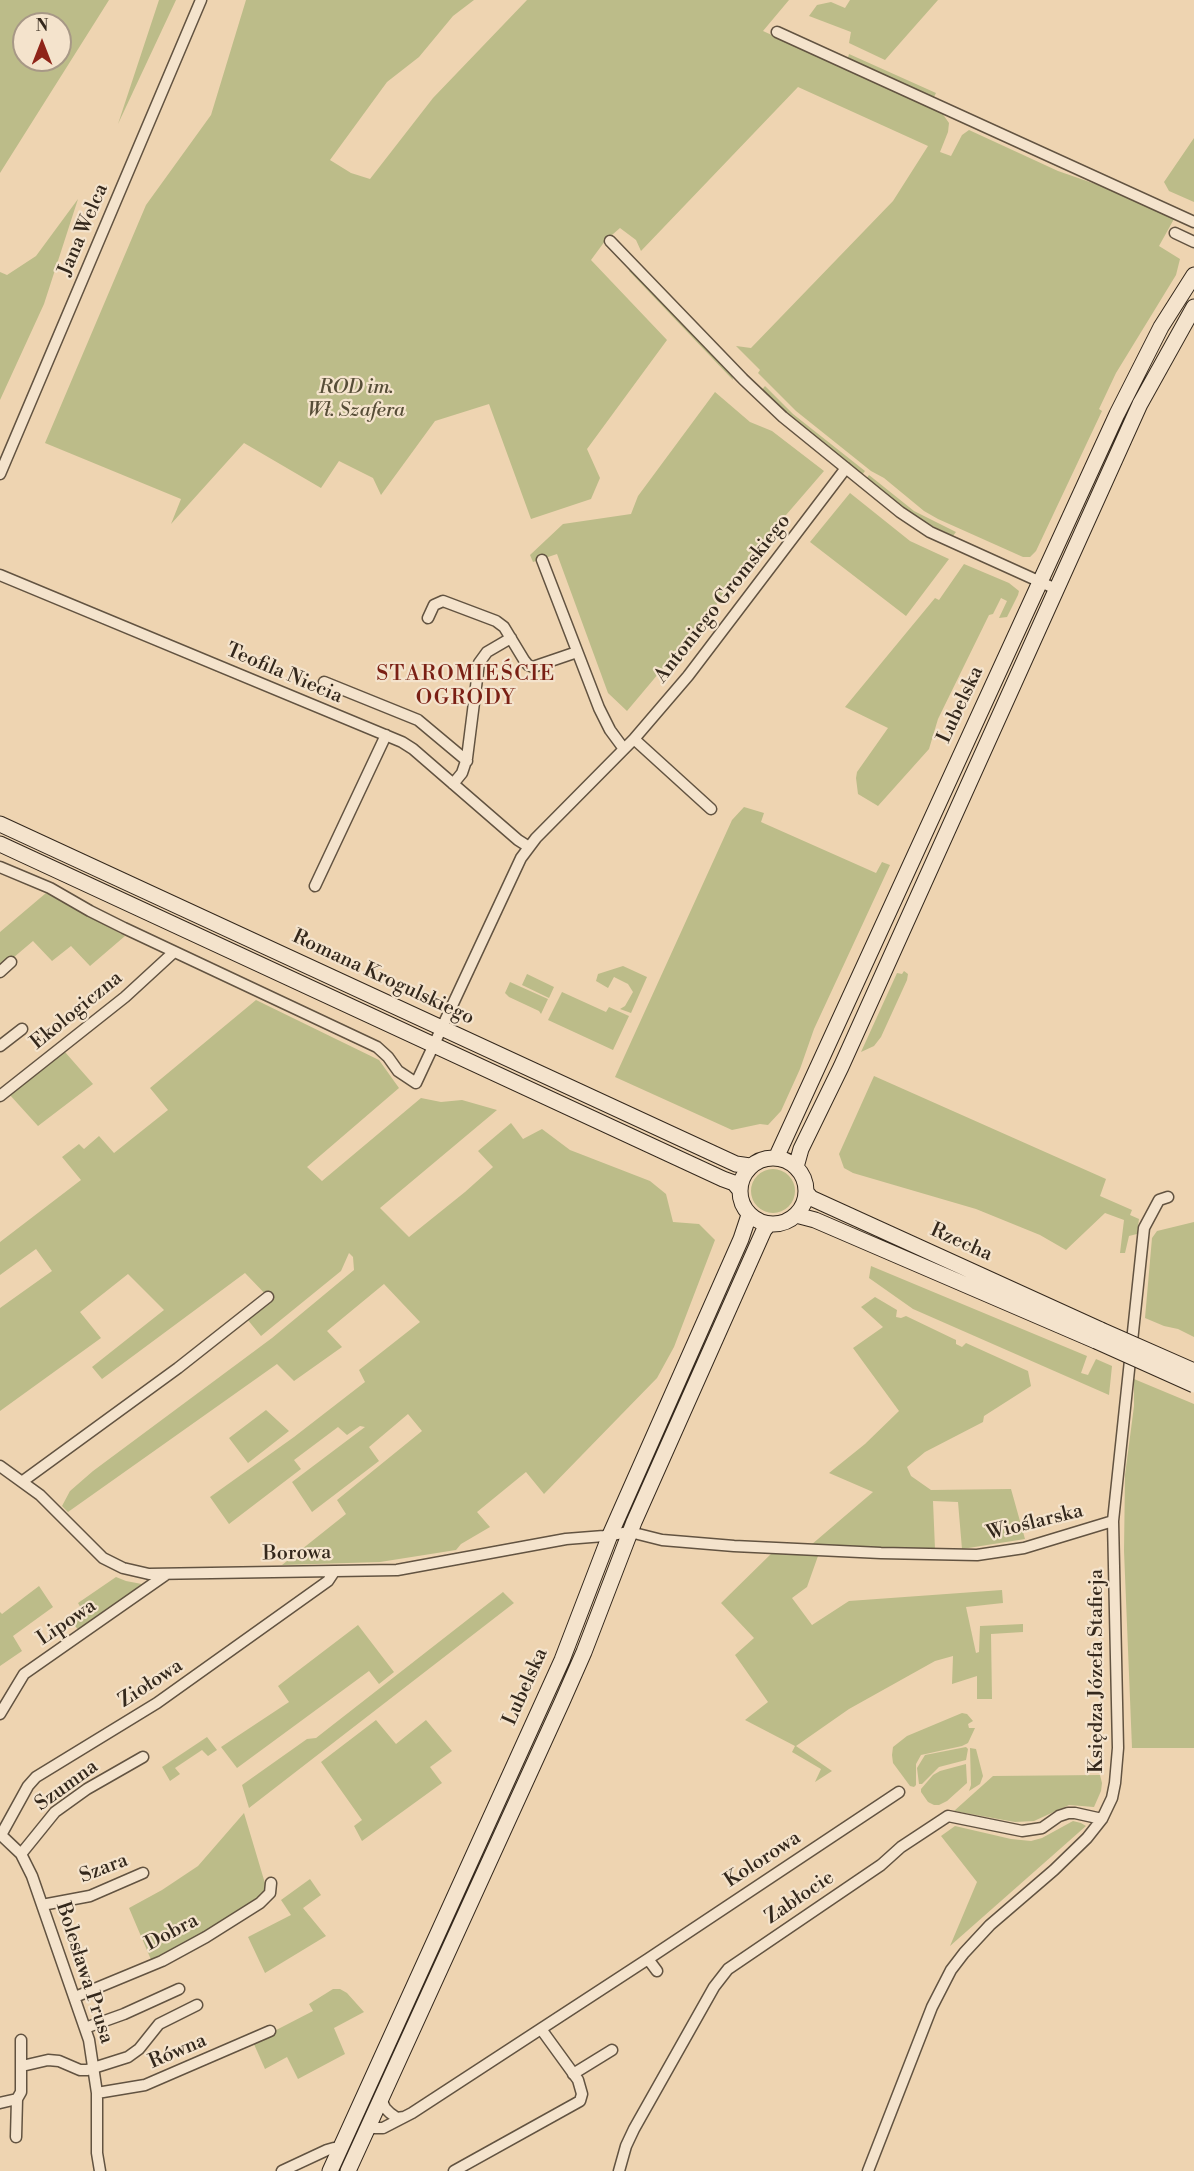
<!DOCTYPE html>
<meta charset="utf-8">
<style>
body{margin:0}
#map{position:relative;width:1194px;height:2171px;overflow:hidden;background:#eed4b1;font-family:"Libre Bodoni",serif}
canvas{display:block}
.north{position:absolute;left:12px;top:12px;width:60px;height:60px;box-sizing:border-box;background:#f4e3cc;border:2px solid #a79886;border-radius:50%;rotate:0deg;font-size:16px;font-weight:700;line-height:24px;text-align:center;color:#34281c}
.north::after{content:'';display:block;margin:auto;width:21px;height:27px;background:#8f2418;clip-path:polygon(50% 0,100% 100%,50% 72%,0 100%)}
</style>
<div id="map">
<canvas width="1194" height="2171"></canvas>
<div class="north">N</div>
</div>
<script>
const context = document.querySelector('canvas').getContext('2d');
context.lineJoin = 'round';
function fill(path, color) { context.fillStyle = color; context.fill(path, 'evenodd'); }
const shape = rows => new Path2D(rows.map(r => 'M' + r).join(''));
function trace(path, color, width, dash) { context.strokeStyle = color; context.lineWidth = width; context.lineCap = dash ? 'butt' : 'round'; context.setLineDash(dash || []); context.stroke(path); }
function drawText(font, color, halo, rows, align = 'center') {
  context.font = font + ' "Libre Bodoni",serif'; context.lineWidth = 4.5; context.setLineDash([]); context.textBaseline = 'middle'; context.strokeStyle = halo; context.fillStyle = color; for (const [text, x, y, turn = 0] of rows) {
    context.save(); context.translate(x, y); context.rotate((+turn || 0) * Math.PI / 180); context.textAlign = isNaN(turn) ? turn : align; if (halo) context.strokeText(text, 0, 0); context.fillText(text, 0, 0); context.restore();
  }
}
const green = shape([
 [0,0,109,0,0,173],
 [24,24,60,24,60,60,24,60],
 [159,0,176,0,118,124],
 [246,0,474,0,453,16,419,57,387,82,330,160,351,173,370,179,433,98,527,0,789,0,763,31,942,113,949,123,948,132,940,152,951,156,962,135,969,130,1058,171,1107,188,1174,219,1159,246,1180,259,1176,275,1116,373,1099,409,1102,411,1036,551,1030,557,1023,557,938,519,924,511,884,478,871,471,796,411,758,373,760,370,736,346,751,348,893,201,928,146,798,87,641,251,636,240,620,228,605,241,591,260,667,340,587,449,600,478,591,499,531,519,489,404,435,421,381,495,373,478,339,461,321,488,244,443,171,524,181,499,45,443,146,205,211,115],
 [850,0,938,0,885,60,849,43,851,32,809,16,817,5,831,2,845,8],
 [849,54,936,93,934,97,848,58],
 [1194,138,1194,202,1169,191,1164,182],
 [78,199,44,304,0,400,0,272,7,275,36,256],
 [631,269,732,375,733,380,629,271],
 [765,386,793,414,865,471,862,475,761,391],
 [715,392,750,422,772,431,824,471,761,544,722,598,627,711,608,693,557,554,533,562,530,555,563,524,631,514,638,496],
 [869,475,914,511,956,532,953,536,922,521,866,479],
 [850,493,910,541,949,559,906,616,810,542],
 [964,564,1009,583,1019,591,1018,595,1007,617,999,618,1007,601,1001,598,993,614,989,615,938,719,929,749,878,806,858,794,856,778,857,772,888,728,845,707,935,598,939,600],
 [744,807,764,813,761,822,876,873,882,862,890,865,814,1029,800,1069,781,1111,768,1125,760,1124,732,1130,615,1077,732,820],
 [46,893,125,936,90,966,71,946,52,961,33,941,0,969,0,932],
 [623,966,647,977,631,1013,620,1009,625,1006,633,992,628,984,614,977,608,988,596,981,598,974],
 [904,971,908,974,907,980,881,1037,874,1046,861,1052,897,973,902,974],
 [527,974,554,987,549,998,522,985],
 [510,982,548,999,541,1014,539,1011,509,997,505,993],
 [562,992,606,1012,609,1007,629,1016,613,1050,548,1020],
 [256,1000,379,1060,399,1088,307,1167,322,1181,421,1098,441,1102,462,1100,497,1110,380,1208,409,1237,465,1192,493,1167,478,1151,511,1123,523,1139,542,1129,570,1150,650,1181,666,1194,673,1222,699,1224,715,1240,674,1347,657,1378,544,1494,526,1472,477,1512,490,1527,461,1544,456,1550,380,1562,282,1565,346,1514,337,1500,422,1431,408,1414,369,1447,379,1461,312,1512,292,1482,365,1427,360,1426,347,1435,338,1427,294,1460,301,1469,229,1524,210,1497,294,1437,365,1382,359,1370,420,1322,384,1284,327,1331,342,1347,294,1381,277,1364,68,1512,62,1506,70,1491,93,1471,272,1338,354,1270,353,1257,349,1253,341,1271,261,1336,247,1319,271,1300,245,1273,102,1379,92,1367,164,1310,128,1274,80,1312,101,1338,0,1411,0,1308,52,1271,36,1249,0,1275,0,1242,81,1180,62,1157,79,1144,84,1149,99,1136,114,1153,168,1110,150,1088],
 [65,1052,93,1084,38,1126,9,1094],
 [874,1076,1106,1179,1100,1196,1132,1210,1130,1215,1139,1219,1137,1234,1129,1236,1125,1253,1120,1253,1124,1220,1105,1213,1066,1250,1040,1235,976,1209,853,1173,844,1168,839,1154],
 '751 1191a22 22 0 1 1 44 0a22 22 0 1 1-44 0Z',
 [1194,1222,1194,1337,1178,1329,1164,1326,1145,1318,1152,1238,1157,1231],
 [871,1266,1087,1356,1081,1373,1088,1375,1096,1359,1112,1366,1109,1395,913,1309,869,1278],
 [875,1297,897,1310,896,1317,901,1318,906,1316,956,1340,956,1344,962,1347,966,1343,1028,1371,1031,1386,984,1416,983,1422,925,1452,907,1467,911,1476,931,1490,1011,1489,1025,1539,962,1549,958,1502,933,1501,935,1549,811,1545,873,1492,829,1473,865,1444,899,1411,853,1348,883,1327,861,1307],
 [1134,1379,1194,1404,1194,1748,1132,1748,1124,1551,1125,1475,1134,1406],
 [266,1410,289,1431,248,1463,229,1438],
 [774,1551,818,1556,807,1587,792,1598,812,1625,849,1601,1002,1590,1003,1603,966,1607,976,1653,979,1652,980,1626,1023,1624,1023,1632,991,1634,992,1699,977,1699,977,1676,952,1684,953,1656,935,1661,849,1709,796,1746,832,1771,815,1782,821,1769,792,1752,795,1746,745,1720,768,1702,735,1655,754,1638,721,1603],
 [116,1577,126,1581,147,1585,79,1631,69,1618,82,1610,78,1603],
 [39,1586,53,1607,13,1636,22,1651,0,1666,0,1612,2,1614],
 [503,1592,514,1603,249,1808,242,1785,307,1739,316,1738],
 [358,1625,394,1672,379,1684,369,1671,237,1768,221,1747,289,1702,278,1686],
 [962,1713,967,1714,973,1721,968,1724,969,1728,975,1728,968,1743,962,1746,921,1755,916,1764,916,1785,914,1787,910,1786,893,1763,892,1755,893,1747,907,1736],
 [376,1720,396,1744,426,1720,452,1751,430,1767,442,1783,362,1841,354,1826,362,1820,321,1762],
 [207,1737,217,1750,208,1756,202,1750,175,1768,180,1774,170,1781,162,1767],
 [966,1747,968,1749,966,1760,939,1767,922,1784,919,1784,917,1768,925,1755],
 [970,1748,976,1749,983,1776,980,1784,969,1791,971,1785],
 [966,1764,967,1783,947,1801,939,1805,934,1805,928,1802,921,1792,921,1789,933,1775,940,1771],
 [1100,1775,1102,1783,1101,1791,1094,1807,1069,1805,1034,1821,1015,1822,954,1811,993,1776],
 [244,1813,267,1890,258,1900,190,1943,152,1962,129,1908,162,1890,198,1866],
 [1073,1821,1081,1823,1086,1826,950,1946,977,1882,941,1836,955,1826,1011,1839,1031,1841,1042,1838],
 [310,1879,321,1895,303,1908,326,1936,265,1973,248,1937,291,1915,281,1900],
 [333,1989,340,1989,347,1993,364,2012,334,2028,345,2054,298,2079,287,2057,265,2069,253,2042,313,2011,309,2004]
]);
const street = shape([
 [777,32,1194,222],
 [1175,233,1194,242],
 [610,241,743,379,783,417,900,512,930,532,1056,589],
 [0,474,201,0],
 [542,560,599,708,610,730,624,749],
 [0,575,402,742,413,749,518,840,529,847],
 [428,618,434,605,443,601,496,621,504,627,524,660,528,665,533,667,577,652],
 [324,682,418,720,467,761],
 [634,739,711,809],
 [453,784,462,773,467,758,479,663,487,652,511,638],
 [0,867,50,888,90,911,124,928,377,1047,388,1057,398,1071,416,1083,521,858,536,838,634,739,688,676,846,468],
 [315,886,386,735],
 [0,972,11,962],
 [0,1046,22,1029],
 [0,1096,125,997,174,952],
 [0,1466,40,1495,103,1558,123,1568,149,1574,397,1570,566,1539,604,1536,630,1532,662,1540,734,1546,881,1553,977,1555,1024,1548,1113,1521],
 [23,1481,178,1368,268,1297],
 [0,1714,24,1674,167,1574],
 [0,1834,21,1854,32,1876,89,2040,97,2093,97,2153,100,2171],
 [1,1835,28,1786,36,1777,157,1703,328,1581,334,1572],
 [21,1854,55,1812,87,1789,143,1757],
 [42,1905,90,1896,143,1873],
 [648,1959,657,1971],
 [75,1997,162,1961,206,1937,260,1903,270,1893,271,1883],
 [85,2028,124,2014,179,1989],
 [22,2066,48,2060,59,2061,80,2070,87,2070,128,2057,139,2049,159,2024,197,2005],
 [573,2074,612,2050],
 [97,2093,145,2085,270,2031],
 [381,2099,385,2108,390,2113,397,2118,404,2117],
 [0,2103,17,2099],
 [368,2128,383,2128,412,2113,648,1959,899,1792],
 [16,2137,17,2099,21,2092,21,2040],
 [282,2171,327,2150,334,2148,339,2150],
 [454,2171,580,2101,582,2094,578,2080,541,2029],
 [619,2171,626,2146,634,2129,714,1987,728,1969,881,1865,901,1847,948,1816,1022,1831,1042,1828,1059,1816,1068,1813,1075,1813,1102,1819],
 [868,2171,932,2007,951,1970,964,1953,990,1925,1054,1870,1087,1838,1102,1819,1112,1798,1115,1783,1118,1748,1113,1521,1144,1228,1159,1200,1168,1197]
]);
const secondary = shape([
 [0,824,736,1164,750,1166],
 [0,844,723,1179,734,1183,739,1189],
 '740 1191a33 33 0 1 1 66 0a33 33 0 1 1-66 0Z',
 [776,1158,1117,414,1161,327,1194,275],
 [796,1167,801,1149,841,1067,1140,404,1194,307],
 [806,1192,811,1198,1101,1330],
 [796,1215,815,1220,1096,1341],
 [330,2171,562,1660,610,1535,741,1239,749,1215],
 [348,2171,562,1702,584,1652,634,1522,764,1230,769,1224]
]);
const secondaryBridge = shape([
 [1101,1330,1194,1371],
 [1096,1341,1194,1385]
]);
const streetNames = [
 ["Jana Welca",84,230,-67],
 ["Antoniego Gromskiego",723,599,-52],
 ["Teofila Niecia",284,674,23],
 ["Lubelska",961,705,-65],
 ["Romana Krogulskiego",383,978,25],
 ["Ekologiczna",77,1011,-39],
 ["Rzecha",961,1243,24],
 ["Wioślarska",1035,1523,-14],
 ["Borowa",297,1554,-1],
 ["Lipowa",67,1623,-34],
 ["Księdza Józefa Stafieja",1097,1671,-90],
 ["Ziołowa",151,1684,-33],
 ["Lubelska",526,1687,-66],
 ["Szumna",67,1786,-36],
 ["Kolorowa",763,1860,-33],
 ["Szara",104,1869,-21],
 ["Zabłocie",800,1898,-34],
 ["Dobra",172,1933,-28],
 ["Bolesława Prusa",84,1973,72],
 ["Równa",178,2052,-23]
];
const parkNames = [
 ["ROD im.",356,388],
 ["Wł. Szafera",356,411]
];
const neighbourhoodNames = [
 ["STAROMIEŚCIE",466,675],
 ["OGRODY",466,699]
];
fill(green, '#bcbc89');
trace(street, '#625341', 13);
trace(secondary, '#34281c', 17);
trace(street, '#f4e3cc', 10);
trace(secondary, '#f4e3cc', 15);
trace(secondaryBridge, '#34281c', 17, []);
trace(secondaryBridge, '#f4e3cc', 15);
drawText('20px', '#34281c', '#f4e3cc', streetNames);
drawText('italic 20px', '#564d37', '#f4e3cc', parkNames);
context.letterSpacing = '1.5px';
drawText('21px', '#7a1f14', '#f4e3cc', neighbourhoodNames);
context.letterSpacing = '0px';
</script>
